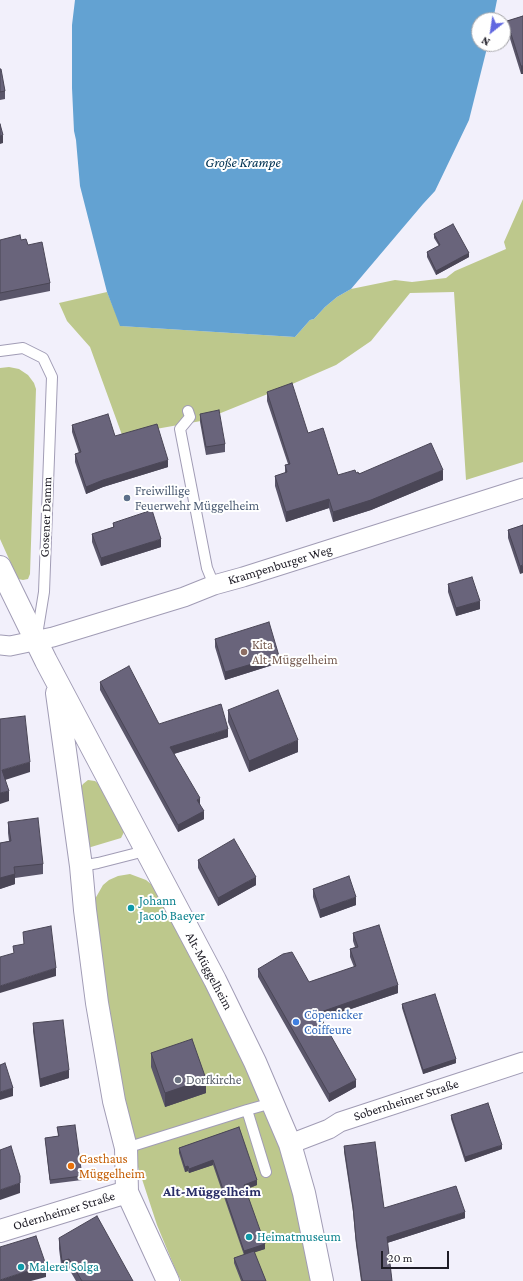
<!DOCTYPE html>
<meta charset="utf-8">
<style>
body{margin:0}
#map{position:relative;width:523px;height:1281px;overflow:hidden;background:#f2f0fb;font-family:"Crimson Pro",serif}
canvas{display:block}
.north{position:absolute;left:471px;top:12px;width:40px;height:40px;box-sizing:border-box;background:#fff;border:1px solid #a5a5a9;border-radius:50%;rotate:210deg;font-size:11px;font-weight:700;line-height:16px;text-align:center;color:#1f1d27}
.north::after{content:'';display:block;margin:auto;width:14px;height:18px;background:#6168e0;clip-path:polygon(50% 0,100% 100%,50% 72%,0 100%)}
.scale{position:absolute;left:381px;top:1251px;width:68px;height:18px;box-sizing:border-box;border:2px solid #1f1d27;border-top:0;padding-left:5px;font-size:12px;line-height:14px;white-space:nowrap;color:#1f1d27;-webkit-text-stroke:3px #fff;paint-order:stroke}
</style>
<div id="map">
<canvas width="523" height="1281"></canvas>
<div class="north">N</div>
<div class="scale">20 m</div>
</div>
<script>
const context = document.querySelector('canvas').getContext('2d');
context.lineJoin = 'round';
function fill(path, color) { context.fillStyle = color; context.fill(path, 'evenodd'); }
const shape = rows => new Path2D(rows.map(r => 'M' + r).join(''));
function trace(path, color, width, dash) { context.strokeStyle = color; context.lineWidth = width; context.lineCap = dash ? 'butt' : 'round'; context.setLineDash(dash || []); context.stroke(path); }
function drawText(font, color, halo, rows, align = 'center') {
  context.font = font + ' "Crimson Pro",serif'; context.lineWidth = 4; context.setLineDash([]); context.textBaseline = 'middle'; context.strokeStyle = halo; context.fillStyle = color; for (const [text, x, y, turn = 0] of rows) {
    context.save(); context.translate(x, y); context.rotate((+turn || 0) * Math.PI / 180); context.textAlign = isNaN(turn) ? turn : align; if (halo) context.strokeText(text, 0, 0); context.fillText(text, 0, 0); context.restore();
  }
}
const green = shape([
 [523,199,523,462,466,480,454,292,410,293,371,341,336,365,290,385,201,421,122,435,90,347,67,321,59,303,107,292,121,326,295,337,310,320,314,319,325,307,337,297,351,289,395,280,412,282,446,278,455,271,506,249,504,242],
 [9,367,19,369,28,375,34,383,36,389,30,574,28,579,23,580,18,579,0,539,0,368],
 [88,780,95,781,100,785,124,832,121,838,91,847,89,848,79,791,83,784],
 [130,874,146,880,151,884,155,890,205,982,263,1100,297,1198,311,1281,181,1281,174,1266,157,1225,141,1176,127,1134,117,1091,95,899,103,885,109,880,118,876]
]);
const water = shape([
 [75,0,497,0,493,20,479,20,479,44,488,44,469,120,435,191,423,204,351,289,337,297,325,307,314,319,310,320,295,337,120,326,107,292,80,186,76,140,74,131,72,88,72,25]
]);
const lane = shape([
 [0,351,23,348,43,358,52,377,44,592,37,635],
 [188,411,190,417,180,429,207,568,214,585],
 [81,866,98,863,145,851],
 [247,1110,266,1172],
 [126,1148,247,1110,272,1103]
]);
const street = shape([
 [0,645,10,646,53,637,184,597,214,585,243,577,523,488],
 [290,1144,329,1129,340,1122,523,1062]
]);
const secondary = shape([
 [0,567,46,661,215,980,255,1062,290,1144,304,1193,322,1281],
 [57,693,81,866,85,910,97,1003,114,1101,126,1148,127,1192,168,1281],
 [0,1231,127,1192]
]);
const wall = shape([
 [523,16,523,74,521,74,507,29,507,21],
 [0,69,5,91,5,99,0,100],
 [434,234,469,257,436,275,427,257,427,252,439,246,434,238],
 [0,240,21,240,28,245,50,283,50,291,0,301],
 [267,392,308,433,338,475,356,473,443,480,371,510,333,522,329,508,286,522,275,486,275,476,285,473,285,465,288,464,267,401],
 [200,414,225,444,225,452,206,455,200,422],
 [72,425,115,436,168,467,103,487,86,494,75,462,75,454,79,453,72,432],
 [113,523,161,547,101,566,92,542,92,534,113,527],
 [523,525,520,574,508,538,508,530],
 [448,584,480,609,456,616,448,592],
 [215,639,279,663,225,680,215,647],
 [100,682,159,724,228,737,174,754,200,804,204,819,178,832,100,690],
 [228,710,298,752,249,772,228,722],
 [8,822,43,864,43,874,15,878,15,884,0,889,0,843,9,841,8,833],
 [198,860,256,885,218,906,198,868],
 [313,889,356,905,320,918,313,897],
 [353,933,398,993,322,1019,356,1087,329,1102,258,977,258,969,309,982,354,967,350,957,350,949,355,947,353,941],
 [402,1004,456,1063,423,1074,402,1008],
 [33,1023,69,1078,40,1087,33,1031],
 [151,1053,206,1093,165,1107,151,1067],
 [451,1115,502,1149,465,1162,451,1119],
 [57,1127,82,1176,82,1180,50,1184,45,1138,58,1136],
 [239,1127,257,1185,245,1190,265,1249,254,1252,266,1281,241,1281,234,1263,234,1258,244,1255,213,1165,189,1173,188,1171,185,1172,179,1153,179,1148],
 [344,1146,384,1208,465,1218,387,1243,392,1281,361,1281,356,1245,353,1212,344,1152],
 [59,1238,133,1281,76,1281,69,1269,62,1272,59,1249]
]);
const shadedWall = shape([
 [521,66,523,66,523,74,521,74],
 [3,135,3,143,0,144,0,136],
 [469,253,469,257,436,275,436,271],
 [168,460,168,467,103,487,86,494,86,487,103,480],
 [443,470,443,480,371,510,333,522,333,512],
 [329,499,329,508,286,522,286,512],
 [161,539,161,547,101,566,101,558],
 [523,565,523,573,520,574,520,566],
 [480,601,480,609,456,616,456,608],
 [279,656,279,663,225,680,225,672],
 [228,729,228,737,170,755,170,747],
 [298,740,298,752,249,772,249,761],
 [30,762,30,772,2,781,2,770],
 [9,791,9,801,0,804,0,793],
 [200,798,200,806,197,800],
 [204,811,204,819,178,832,178,825],
 [15,874,15,884,0,889,0,878],
 [256,877,256,885,218,906,218,898],
 [356,897,356,905,320,918,320,910],
 [56,968,56,976,0,993,0,986],
 [398,985,398,993,318,1020,318,1013],
 [456,1059,456,1063,423,1074,423,1070],
 [69,1070,69,1078,40,1087,40,1079],
 [206,1079,206,1093,165,1107,165,1093],
 [356,1080,356,1087,329,1102,329,1094],
 [13,1088,13,1096,0,1100,0,1092],
 [502,1145,502,1149,465,1162,465,1157],
 [213,1160,213,1165,189,1173,189,1169],
 [188,1166,188,1171,185,1172,185,1167],
 [257,1180,257,1185,244,1190,244,1185],
 [20,1183,20,1193,0,1200,0,1190],
 [465,1212,465,1218,387,1243,387,1237],
 [265,1244,265,1249,244,1256,244,1251],
 [69,1259,69,1269,62,1272,62,1261],
 [46,1265,46,1277,31,1281,0,1281,0,1280]
]);
const building = shape([
 [523,16,523,66,521,66,507,21,523,16],
 [0,69,1,69,5,91,0,92,0,69],
 [0,124,3,135,0,136,0,124],
 [453,224,469,253,436,271,427,252,440,245,434,234,453,224],
 [20,235,21,240,26,239,28,245,42,242,50,283,0,293,0,240,20,235],
 [292,383,308,433,323,428,338,475,355,470,356,473,358,472,359,474,431,443,443,470,371,500,333,512,329,499,286,512,275,476,287,472,285,465,290,464,267,392,292,383],
 [219,410,225,444,206,447,200,414,219,410],
 [108,414,115,436,157,424,168,460,103,480,86,487,75,454,81,452,72,425,108,414],
 [152,510,161,539,101,558,92,534,114,527,113,523,152,510],
 [523,525,523,565,520,566,508,530,523,525],
 [472,577,480,601,456,608,448,584,472,577],
 [269,622,279,656,225,672,215,639,269,622],
 [129,666,159,724,221,704,228,729,170,747,200,798,197,800,204,811,178,825,100,682,129,666],
 [278,690,298,740,249,761,228,710,278,690],
 [25,716,30,762,2,770,9,791,0,793,0,719,25,716],
 [38,818,43,864,14,867,15,874,0,878,0,843,11,841,8,822,38,818],
 [234,839,256,877,218,898,198,860,234,839],
 [349,876,356,897,320,910,313,889,349,876],
 [379,925,398,985,318,1013,356,1080,329,1094,258,969,283,954,292,952,309,982,356,966,350,949,358,947,353,933,379,925],
 [51,926,56,968,0,986,0,957,14,953,13,946,24,944,23,932,51,926],
 [435,994,456,1059,423,1070,402,1004,435,994],
 [63,1020,69,1070,40,1079,33,1023,63,1020],
 [192,1039,206,1079,165,1093,151,1053,192,1039],
 [5,1063,13,1088,0,1092,0,1065,5,1063],
 [488,1103,502,1145,465,1157,451,1115,488,1103],
 [75,1125,82,1176,50,1180,45,1138,59,1136,57,1127,75,1125],
 [239,1127,257,1180,244,1185,265,1244,244,1251,213,1160,189,1169,188,1166,185,1167,179,1148,239,1127],
 [375,1142,384,1208,456,1186,465,1212,387,1237,392,1281,362,1281,356,1239,353,1206,344,1146,375,1142],
 [11,1146,20,1176,20,1183,0,1190,0,1150,11,1146],
 [97,1216,133,1281,82,1281,69,1259,62,1261,59,1238,97,1216],
 [36,1236,46,1265,0,1280,0,1247,36,1236],
 [254,1251,266,1281,243,1281,234,1258,254,1251]
]);
const markers = [
 [127,498,4,"#5c6f8a"],
 [244,652,4,"#8d6e63"],
 [131,908,4,"#0f9aa8"],
 [296,1022,4,"#3f7fe0"],
 [178,1080,4,"#6b7280"],
 [71,1166,4,"#e8710a"],
 [249,1237,4,"#0f9aa8"],
 [21,1267,4,"#0f9aa8"]
];
const serviceNames = [
 ["Freiwillige",135,491],
 ["Feuerwehr Müggelheim",135,506]
];
const streetNames = [
 ["Gosener Damm",46,517,-88],
 ["Krampenburger Weg",280,565,-17],
 ["Alt-Müggelheim",209,971,62],
 ["Sobernheimer Straße",406,1100,-18],
 ["Odernheimer Straße",64,1211,-17]
];
const educationNames = [
 ["Kita",252,645],
 ["Alt-Müggelheim",252,660]
];
const cultureNames = [
 ["Johann",139,901],
 ["Jacob Baeyer",139,916],
 ["Heimatmuseum",257,1237],
 ["Malerei Solga",29,1267]
];
const shopNames = [
 ["Cöpenicker",304,1015],
 ["Coiffeure",304,1030]
];
const worshipNames = [
 ["Dorfkirche",186,1080]
];
const foodNames = [
 ["Gasthaus",79,1159],
 ["Müggelheim",79,1174]
];
const waterNames = [
 ["Große Krampe",243,163]
];
const neighbourhoodNames = [
 ["Alt-Müggelheim",212,1192]
];
fill(green, '#bdc88c');
fill(water, '#63a2d2');
trace(lane, '#a19cb5', 12);
trace(street, '#a19cb5', 21);
trace(secondary, '#a19cb5', 24);
trace(lane, '#fff', 10);
trace(street, '#fff', 19);
trace(secondary, '#fff', 22);
fill(wall, '#5a566a');
fill(shadedWall, '#4a4656');
fill(building, '#69647b');
trace(building, '#4a4656', 1);
for (const [x, y, r, color] of markers) { const dot = new Path2D(); dot.arc(x, y, r, 0, 2 * Math.PI); context.fillStyle = color; context.fill(dot); trace(dot, '#fff', 1.5); }
drawText('13px', '#4e5e75', '#fff', serviceNames, 'left');
drawText('13px', '#1f1d27', '#fff', streetNames);
drawText('13px', '#785e54', '#fff', educationNames, 'left');
drawText('13px', '#0d838f', '#fff', cultureNames, 'left');
drawText('13px', '#366cbe', '#fff', shopNames, 'left');
drawText('13px', '#5b616d', '#fff', worshipNames, 'left');
drawText('13px', '#c56008', '#fff', foodNames, 'left');
drawText('italic 14px', '#003252', '#fff', waterNames);
drawText('bold 14px', '#292d67', '#fff', neighbourhoodNames);
</script>
